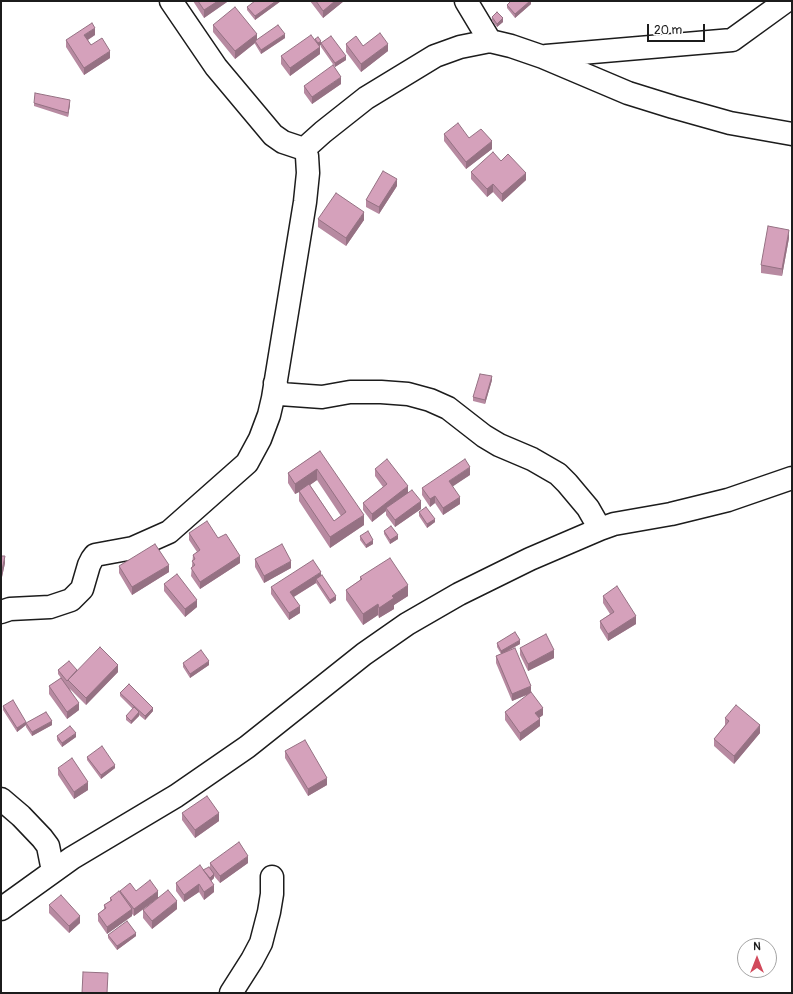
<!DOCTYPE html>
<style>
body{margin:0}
#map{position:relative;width:793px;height:994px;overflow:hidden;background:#fff;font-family:Pangolin,sans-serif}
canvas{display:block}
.frame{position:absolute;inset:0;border:2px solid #1c1c1c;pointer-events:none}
.north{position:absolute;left:737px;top:938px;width:40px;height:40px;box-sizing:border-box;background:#fff;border:1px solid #a4a4a4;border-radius:50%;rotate:0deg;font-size:11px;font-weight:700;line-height:16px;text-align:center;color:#1c1c1c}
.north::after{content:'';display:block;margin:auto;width:14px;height:18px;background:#d1495b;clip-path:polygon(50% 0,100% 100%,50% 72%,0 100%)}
.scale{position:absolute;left:647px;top:24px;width:58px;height:18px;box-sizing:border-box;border:2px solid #1c1c1c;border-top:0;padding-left:5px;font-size:12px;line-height:14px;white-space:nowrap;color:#1c1c1c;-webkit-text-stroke:3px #fff;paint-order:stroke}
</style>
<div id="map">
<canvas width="793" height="994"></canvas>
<div class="frame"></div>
<div class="north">N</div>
<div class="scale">20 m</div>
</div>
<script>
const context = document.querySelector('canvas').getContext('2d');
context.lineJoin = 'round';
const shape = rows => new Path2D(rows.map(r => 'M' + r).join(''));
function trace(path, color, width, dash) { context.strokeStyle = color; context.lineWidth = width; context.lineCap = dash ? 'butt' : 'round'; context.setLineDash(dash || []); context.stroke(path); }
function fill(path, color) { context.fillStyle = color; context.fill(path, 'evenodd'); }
const minor = shape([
 [466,1,490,41],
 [546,56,732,40,786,1],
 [304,149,323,132,366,98,435,56,460,47,490,41,511,46,543,57,628,93,673,107,730,123,792,134],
 [275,383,280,394,322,397,350,392,381,392,408,394,430,400,448,408,484,436,499,445,532,459,558,474,567,483,588,508,600,529],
 [1,612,10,609,50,607,71,600,82,589,89,565,92,559,95,555,133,548,169,532,247,463,260,439,269,415,273,398,305,202,308,173,307,156,304,149,283,142,273,135,216,67,171,1],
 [1,799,21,816,42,838,48,846,53,871],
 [1,909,72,858,176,796,247,747,364,654,407,624,459,594,530,559,600,529,614,524,671,514,728,500,792,478],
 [231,993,252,960,261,943,269,912,272,894,272,877]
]);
const wall = shape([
 [193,1,227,1,227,2,204,18],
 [281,1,255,20,247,10,247,7],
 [310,1,344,1,323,18],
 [531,1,531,4,515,18,507,8,507,5],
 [492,17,503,22,497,27,492,21],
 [213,25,257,40,285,38,261,54,255,44,255,43,235,59,213,32],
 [95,35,88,40,91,45,110,58,84,75,66,47,66,40],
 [315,39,346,60,335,67,321,47,321,45,319,46,320,54,290,76,281,64,281,56],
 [346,44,363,46,388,51,361,72,346,52],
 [341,84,312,104,304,93,304,86],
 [34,103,70,104,68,117,34,106],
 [444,134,469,138,492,149,466,169,444,141],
 [471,172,526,180,502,202,493,192,487,197,471,179],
 [397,186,379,214,366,207,366,200],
 [318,219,364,220,346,246,318,227],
 [789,238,782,276,761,273,761,265],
 [492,380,485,404,473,401,473,397],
 [320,451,364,525,330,548,299,501,299,492,295,494,288,483,288,473],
 [317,480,341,516,334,521,310,485],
 [375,469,408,492,421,509,395,527,386,515,386,511,372,522,363,510,363,503,383,487,375,476],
 [470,475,452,486,460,504,443,515,435,503,430,507,422,495,422,488],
 [419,512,435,522,427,528,419,516],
 [384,531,398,539,390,544,384,534],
 [189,533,218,538,240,563,200,589,191,576,193,555,197,552,189,540],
 [360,536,373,544,366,548,360,540],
 [1,556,5,563,2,577,1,577],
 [255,559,291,568,264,583,255,567],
 [119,566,169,572,132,595,119,573],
 [321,576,336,600,330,604,316,583,294,597,300,613,289,620,271,594,271,587],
 [360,577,408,596,394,605,394,609,379,618,378,615,363,625,346,600,346,590,360,580],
 [164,584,197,607,185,617,164,591],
 [603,596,636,624,608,641,600,628,600,621,610,614,603,603],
 [497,643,520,644,508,651,543,715,539,718,540,726,520,741,505,720,505,712,529,694,512,701,496,663,496,656,501,654,497,647],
 [520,648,554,658,528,671,520,655],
 [183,663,209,665,190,678,183,667],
 [58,670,77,670,118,672,86,705,70,689,79,710,67,719,49,694,49,686,61,678,58,674],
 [120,693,153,711,145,720,139,715,139,716,131,724,126,720,126,716,133,709,120,696],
 [3,706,26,723,52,725,32,736,26,727,26,725,17,732,3,710],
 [725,718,760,733,734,764,714,746,714,739,725,725],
 [57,736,76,737,62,747,57,740],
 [285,751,327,785,308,796,285,758],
 [87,757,115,768,101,779,87,760],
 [58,768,88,790,74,799,58,775],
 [182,813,219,821,195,838,182,820],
 [210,863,248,863,220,883,214,876,214,878,211,881,214,892,204,900,199,892,184,902,176,891,176,883,210,869],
 [120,891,136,891,158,898,134,916,132,914,132,916,107,934,98,921,98,914,104,909,104,905,110,901,110,898,120,893],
 [49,905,80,923,69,933,49,913],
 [177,909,152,929,143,918,143,910],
 [108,935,136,936,117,950,108,938]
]);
const shadedWall = shape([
 [218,1,227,1,227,2,204,18,204,10],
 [276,1,281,1,255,20,255,16],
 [335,1,344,1,323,18,323,11],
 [530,1,531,1,531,4,515,18,515,14],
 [503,18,503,22,497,27,497,24],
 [95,28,95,35,84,42,84,35],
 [257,34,257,41,255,41,255,43,235,59,235,51],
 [285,34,285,38,261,54,261,50],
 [321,41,321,45,317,47,317,44],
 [388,44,388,51,361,72,361,64],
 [320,47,320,54,290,76,290,68],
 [110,51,110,58,84,75,84,68],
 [346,56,346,60,335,67,335,63],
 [341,77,341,84,312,104,312,97],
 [70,100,70,104,68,117,68,113],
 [492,141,492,149,466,169,466,162],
 [526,173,526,180,502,202,502,194],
 [397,179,397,186,379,214,379,207],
 [493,184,493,192,487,197,487,189],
 [364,212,364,220,346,246,346,238],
 [789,230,789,238,782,276,782,269],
 [492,376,492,380,485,404,485,400],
 [470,467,470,475,449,489,449,481],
 [317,469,317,480,300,492,299,491,299,492,295,494,295,484],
 [408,486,408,493,386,508,386,511,372,522,372,514],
 [435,496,435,503,430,507,430,499],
 [460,497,460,504,443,515,443,508],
 [421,501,421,509,395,527,395,520],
 [364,515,364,525,330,548,330,537],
 [435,519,435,522,427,528,427,524],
 [398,535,398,539,390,544,390,540],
 [373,540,373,544,366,548,366,545],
 [5,556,5,563,2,577,2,570],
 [240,556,240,563,200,589,200,582],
 [291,561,291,568,264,583,264,576],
 [169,565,169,572,132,595,132,587],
 [321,572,321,579,316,579,316,583,290,599,290,592],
 [408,585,408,596,394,605,394,609,379,618,379,608,392,596],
 [336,596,336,600,330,604,330,600],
 [197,600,197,607,185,617,185,609],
 [378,604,378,615,363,625,363,614],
 [300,606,300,613,289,620,289,613],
 [636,616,636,624,608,641,608,634],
 [520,640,520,644,501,654,501,651],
 [554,650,554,658,528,671,528,664],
 [209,661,209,665,190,678,190,674],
 [118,665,118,672,86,705,86,698],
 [531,686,531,693,512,701,512,694],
 [79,703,79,710,67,719,67,712],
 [153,708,153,711,145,720,145,716],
 [543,708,543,715,535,721,535,713],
 [139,712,139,716,131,724,131,721],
 [540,719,540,726,520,741,520,733],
 [52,721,52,725,32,736,32,732],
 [26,722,26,725,17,732,17,728],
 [760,725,760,733,734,764,734,756],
 [76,733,76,737,62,747,62,743],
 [115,765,115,768,101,779,101,775],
 [327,778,327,785,308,796,308,789],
 [88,782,88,790,74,799,74,792],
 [219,813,219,821,195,838,195,830],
 [248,856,248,863,220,883,220,876],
 [214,874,214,878,210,882,210,878],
 [199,884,199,892,184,902,184,895],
 [214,885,214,892,204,900,204,892],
 [158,891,158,898,134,916,134,909],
 [177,901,177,909,152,929,152,921],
 [132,909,132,916,107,934,107,927],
 [80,916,80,923,69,933,69,926],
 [136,933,136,936,117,950,117,946]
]);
const building = shape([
 [198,1,218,1,204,10,198,1],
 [255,1,276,1,255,16,247,7,255,1],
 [316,1,335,1,323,11,316,1],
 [511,1,530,1,515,14,507,5,511,1],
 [235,7,257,34,235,51,213,25,235,7],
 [497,12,503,18,497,24,492,17,497,12],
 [92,23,95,28,84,35,91,45,102,38,110,51,84,68,66,40,92,23],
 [278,25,285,34,261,50,255,41,278,25],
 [380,33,388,44,361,64,346,44,356,36,363,46,380,33],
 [311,35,320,47,290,68,281,56,311,35],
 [331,36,346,56,335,63,321,43,331,36],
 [318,37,321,41,318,43,315,39,318,37],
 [333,65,341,77,312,97,304,86,333,65],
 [35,93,70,100,68,113,34,103,35,93],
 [458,123,469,138,481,129,492,141,466,162,444,134,458,123],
 [493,152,501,161,508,154,526,173,502,194,493,184,487,189,471,172,493,152],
 [383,171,397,179,379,207,366,200,383,171],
 [336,193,364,212,346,238,318,219,336,193],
 [768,226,789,230,782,269,761,265,768,226],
 [480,374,492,376,485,400,473,397,480,374],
 [320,451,364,515,330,537,299,491,309,484,334,521,346,512,317,469,295,484,288,473,320,451],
 [387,459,408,486,372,514,363,503,387,484,375,469,387,459],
 [465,459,470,467,449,481,460,497,443,508,435,496,430,499,422,488,465,459],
 [412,490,421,501,395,520,386,508,412,490],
 [426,507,435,519,427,524,419,512,426,507],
 [207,521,218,538,226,534,240,556,200,582,191,568,195,565,192,561,195,559,193,555,200,550,189,533,207,521],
 [391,526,398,535,390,540,384,531,391,526],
 [368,531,373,540,366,545,360,536,368,531],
 [155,544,169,565,132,587,119,566,155,544],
 [282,544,291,561,264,576,255,559,282,544],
 [1,556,5,556,2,570,1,569,1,556],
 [390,558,408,585,392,596,394,598,379,608,378,604,363,614,346,590,362,579,360,577,390,558],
 [313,560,321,572,290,592,300,606,289,613,271,587,313,560],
 [177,574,197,600,185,609,164,584,177,574],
 [322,575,336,596,330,600,316,579,322,575],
 [617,586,636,616,608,634,600,621,614,612,603,596,617,586],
 [515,632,520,640,501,651,497,643,515,632],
 [546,634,554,650,528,664,520,648,546,634],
 [100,647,118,665,86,698,68,680,100,647],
 [515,648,531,686,512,694,496,656,515,648],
 [201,650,209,661,190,674,183,663,201,650],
 [69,661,77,670,67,681,58,670,69,661],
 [61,678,79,703,67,712,49,686,61,678],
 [129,684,153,708,145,716,120,693,129,684],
 [531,692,543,708,535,713,540,719,520,733,505,712,531,692],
 [13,700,26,722,17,728,3,706,13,700],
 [736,705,760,725,734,756,714,739,729,721,725,718,736,705],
 [134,707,139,712,131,721,126,716,134,707],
 [46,712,52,721,32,732,26,723,46,712],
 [70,726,76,733,62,743,57,736,70,726],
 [305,740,327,778,308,789,285,751,305,740],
 [102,746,115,765,101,775,87,757,102,746],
 [72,758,88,782,74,792,58,768,72,758],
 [207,796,219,813,195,830,182,813,207,796],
 [239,842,248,856,220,876,210,863,239,842],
 [200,865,214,885,204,892,199,884,184,895,176,883,200,865],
 [209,867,214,874,210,878,203,870,209,867],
 [150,880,158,891,134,909,120,891,130,883,136,891,150,880],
 [168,890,177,901,152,921,143,910,168,890],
 [119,891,132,909,107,927,98,914,106,908,104,905,112,900,110,898,119,891],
 [61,895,80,916,69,926,49,905,61,895],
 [127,921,136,933,117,946,108,935,127,921],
 [83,972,108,973,107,993,82,993,83,972]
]);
trace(minor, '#1c1c1c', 25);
trace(minor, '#fff', 22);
fill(wall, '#b78aa1');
fill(shadedWall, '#957183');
fill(building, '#d5a1bb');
trace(building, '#957183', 1);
</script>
